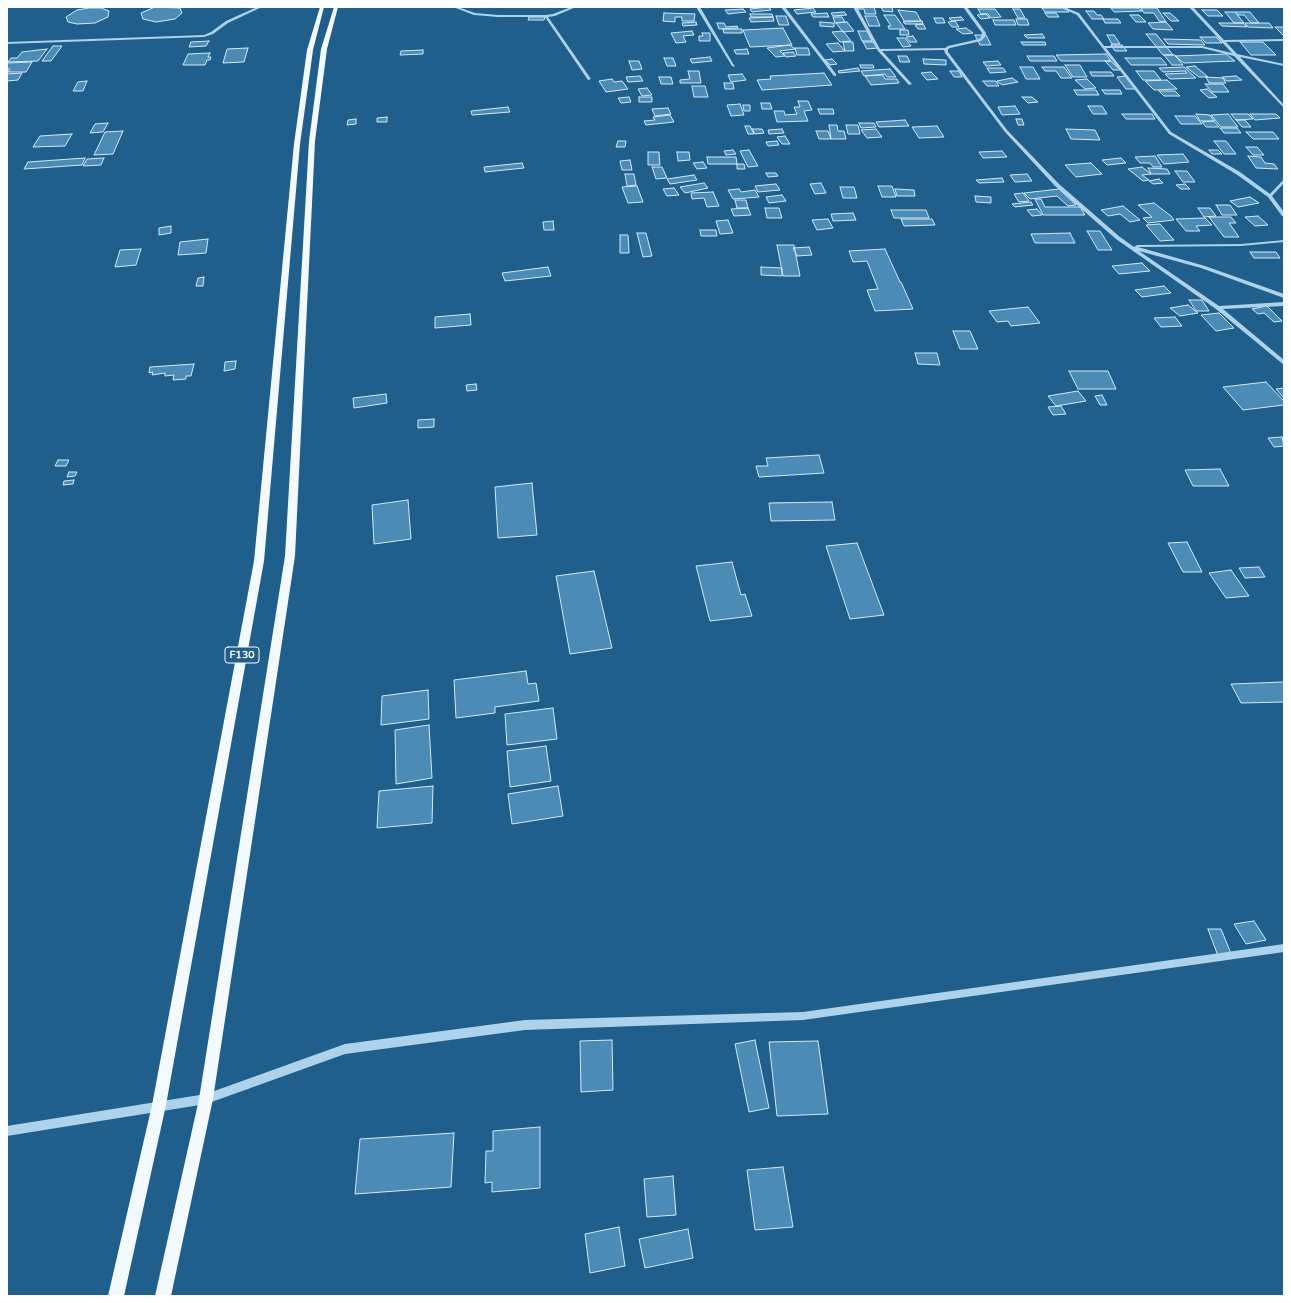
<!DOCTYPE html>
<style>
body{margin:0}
#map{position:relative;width:1291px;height:1303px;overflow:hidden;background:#205f8c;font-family:"Varela Round",sans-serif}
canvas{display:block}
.frame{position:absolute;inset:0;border:8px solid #fff;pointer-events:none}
</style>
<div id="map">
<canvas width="1291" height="1303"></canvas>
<div class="frame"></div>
</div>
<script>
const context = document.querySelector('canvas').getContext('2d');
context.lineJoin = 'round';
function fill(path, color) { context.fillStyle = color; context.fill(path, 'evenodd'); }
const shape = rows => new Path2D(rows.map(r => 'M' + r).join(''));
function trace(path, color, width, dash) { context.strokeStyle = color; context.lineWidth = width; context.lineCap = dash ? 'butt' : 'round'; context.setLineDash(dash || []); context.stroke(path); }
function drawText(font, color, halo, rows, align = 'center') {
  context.font = font + ' "Varela Round",sans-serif'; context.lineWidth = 4; context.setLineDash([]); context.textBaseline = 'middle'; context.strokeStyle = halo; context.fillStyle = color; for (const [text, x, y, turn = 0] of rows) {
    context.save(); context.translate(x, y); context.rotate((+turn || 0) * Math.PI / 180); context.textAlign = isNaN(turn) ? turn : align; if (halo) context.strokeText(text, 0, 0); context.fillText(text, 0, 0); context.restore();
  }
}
const building = shape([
 [155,7,180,8,182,13,175,19,156,22,143,19,141,13,155,7],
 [769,7,771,10,752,12,750,9,769,7],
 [858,7,874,7,876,14,865,14,864,9,858,9,858,7],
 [881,7,892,7,893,12,883,11,881,7],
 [89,8,101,8,109,11,108,17,95,23,77,24,68,22,66,17,77,10,89,8],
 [813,8,816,12,797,14,794,10,813,8],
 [1042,8,1067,8,1069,12,1045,12,1042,8],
 [1111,8,1138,8,1142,11,1114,12,1111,8],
 [1141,8,1157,8,1166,22,1159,21,1154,13,1144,13,1141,8],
 [743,9,746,12,728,14,725,10,743,9],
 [978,9,995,9,1001,17,991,18,988,14,981,14,978,9],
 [1013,9,1020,9,1025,18,1018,18,1013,9],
 [898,10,916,12,921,21,904,21,898,10],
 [1202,10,1217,10,1223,16,1208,16,1202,10],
 [1086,11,1094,11,1097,15,1101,15,1104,19,1092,19,1086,11],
 [844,12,847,15,833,16,831,13,844,12],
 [1225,12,1235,12,1244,23,1234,23,1225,12],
 [1236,12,1250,12,1259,23,1251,23,1244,15,1238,15,1236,12],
 [664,13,695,14,694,21,682,21,682,17,675,17,675,22,663,21,664,13],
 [827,13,829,17,813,17,811,14,827,13],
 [1045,13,1056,13,1059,17,1048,17,1045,13],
 [1163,13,1170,13,1179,21,1171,21,1163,13],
 [750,14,772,14,773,17,751,17,750,14],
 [986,14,990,18,981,19,977,15,986,14],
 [884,15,895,15,905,29,889,29,888,26,891,26,884,15],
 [1130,15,1139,15,1146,22,1136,22,1130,15],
 [776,16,786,16,789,25,779,25,776,16],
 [865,16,876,16,880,26,869,26,865,16],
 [529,17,545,17,544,20,528,20,529,17],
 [773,17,774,21,751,22,749,18,773,17],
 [833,17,842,17,845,22,835,23,833,17],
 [961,17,964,20,952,21,949,18,961,17],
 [934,18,943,18,945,23,936,23,934,18],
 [1016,19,1027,19,1029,25,1018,25,1016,19],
 [1103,19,1118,19,1121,23,1105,23,1103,19],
 [993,20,1014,20,1016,25,995,25,993,20],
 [922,21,923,24,905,24,903,22,922,21],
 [955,21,959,27,952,27,948,22,955,21],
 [696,22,697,25,683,26,682,23,696,22],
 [820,22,834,23,834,27,820,26,820,22],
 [847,22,854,31,843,32,836,23,847,22],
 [1166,22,1173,30,1153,29,1148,23,1166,22],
 [717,23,724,23,726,27,737,26,738,28,719,29,717,23],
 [1219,23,1243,23,1247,27,1222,26,1219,23],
 [1245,23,1269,23,1273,28,1248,27,1245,23],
 [923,24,926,29,918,29,915,25,923,24],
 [1275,27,1284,27,1284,36,1275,27],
 [783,28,792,45,750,47,743,30,783,28],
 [966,28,973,33,963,34,956,29,966,28],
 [723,29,742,29,742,33,724,33,723,29],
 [900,30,908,30,909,35,900,35,900,30],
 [692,31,694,35,683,36,686,42,676,43,671,33,692,31],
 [843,31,851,41,840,42,832,32,843,31],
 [858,31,867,31,872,41,862,41,858,31],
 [702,33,710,33,710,41,699,41,699,36,703,36,702,33],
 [1042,34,1045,38,1027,38,1024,35,1042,34],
 [1146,34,1156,34,1173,55,1163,55,1146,34],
 [975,35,986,35,991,45,980,45,975,35],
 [1107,35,1114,35,1120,44,1112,44,1107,35],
 [913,36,917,42,910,42,906,37,913,36],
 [1200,37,1216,37,1222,43,1206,43,1200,37],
 [897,38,905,38,911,46,903,47,897,38],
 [1164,39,1201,40,1205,45,1168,44,1164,39],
 [209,41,206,46,189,47,191,42,209,41],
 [843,42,853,42,854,51,845,51,843,42],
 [863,42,873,42,878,48,867,49,863,42],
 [1021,42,1045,42,1046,45,1023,45,1021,42],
 [1240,42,1263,42,1276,55,1251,55,1240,42],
 [838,43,845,51,833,52,826,44,838,43],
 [790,45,795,49,780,51,785,56,776,57,767,48,790,45],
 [1111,45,1122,45,1127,51,1115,51,1111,45],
 [53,46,62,46,51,61,42,61,53,46],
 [248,48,244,62,223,63,227,49,248,48],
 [795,48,808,48,810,55,797,55,795,48],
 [47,49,38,61,8,62,11,58,17,58,22,52,47,49],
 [747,49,749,54,736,54,734,50,747,49],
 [423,50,423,54,400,55,401,51,423,50],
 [793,52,796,56,786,57,783,53,793,52],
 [210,53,208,57,211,57,210,60,207,60,205,65,183,65,188,54,210,53],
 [1106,54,1111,61,1061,61,1056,55,1106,54],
 [1226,54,1235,61,1184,63,1175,56,1226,54],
 [1164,55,1175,55,1183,65,1172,65,1164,55],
 [898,56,907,56,910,62,900,62,898,56],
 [1027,56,1054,56,1057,61,1030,61,1027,56],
 [710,57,712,61,692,63,690,59,710,57],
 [664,58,673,58,676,66,667,66,664,58],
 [1125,58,1161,58,1167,65,1131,65,1125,58],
 [832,59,837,64,830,65,825,60,832,59],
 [923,59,946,60,946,65,924,64,923,59],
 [629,61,639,61,642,69,632,70,629,61],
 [998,61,1001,65,986,66,983,62,998,61],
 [1105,61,1111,61,1120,70,1113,70,1105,61],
 [32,62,26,72,8,72,10,69,7,69,7,63,32,62],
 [860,65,873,65,874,68,861,68,860,65],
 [1065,65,1080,65,1087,77,1073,77,1065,65],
 [1195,66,1208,77,1199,77,1186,67,1195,66],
 [1020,67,1033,67,1040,79,1026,79,1020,67],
 [1042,67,1064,67,1072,78,1061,78,1056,71,1045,71,1042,67],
 [1184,67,1196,78,1170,79,1165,74,1187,73,1185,71,1163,72,1159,68,1184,67],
 [858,68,860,71,839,73,838,71,858,68],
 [987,68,1003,68,1006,72,990,73,987,68],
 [890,69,896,77,887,77,885,74,864,76,861,71,890,69],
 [688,71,699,71,701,83,680,83,680,80,690,79,688,71],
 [950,71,959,71,962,77,954,77,950,71],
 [1136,71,1154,71,1161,80,1143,80,1136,71],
 [931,72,938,79,927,80,921,73,931,72],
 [1090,72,1111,72,1114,76,1092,76,1090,72],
 [22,73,18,80,7,81,7,74,22,73],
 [824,73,832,85,762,90,757,80,771,79,770,76,824,73],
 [742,74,746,80,731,82,728,75,742,74],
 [883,75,885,79,897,79,899,83,871,85,865,76,883,75],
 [640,76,643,81,628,82,626,77,640,76],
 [1127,76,1137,89,1126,89,1117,77,1127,76],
 [1236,76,1242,80,1227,81,1222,77,1236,76],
 [659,77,671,77,673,84,661,84,659,77],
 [1206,77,1223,78,1226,83,1209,83,1206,77],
 [1012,78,1018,82,1002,85,997,81,1012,78],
 [612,79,614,82,622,81,628,89,606,92,599,81,612,79],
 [1087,79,1096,88,1085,89,1075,80,1087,79],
 [1167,80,1177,89,1154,90,1145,81,1167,80],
 [87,81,83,91,73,91,78,82,87,81],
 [983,81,996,81,999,86,987,86,983,81],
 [724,83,733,83,734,89,725,89,724,83],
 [1205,84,1223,84,1229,92,1212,92,1205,84],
 [692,86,705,86,708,97,694,97,692,86],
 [647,88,652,95,642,96,638,89,647,88],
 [1207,89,1217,97,1209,98,1200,90,1207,89],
 [1074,90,1096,90,1099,95,1077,95,1074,90],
 [1102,90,1120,90,1122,94,1105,94,1102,90],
 [1159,91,1175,91,1180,96,1164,96,1159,91],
 [629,97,631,102,621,103,618,98,629,97],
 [639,97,652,97,652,102,639,102,639,97],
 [1022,97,1032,97,1038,102,1028,103,1022,97],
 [798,101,808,101,812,110,804,111,808,121,777,122,774,111,784,111,785,115,797,114,794,107,800,107,798,101],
 [761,103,770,103,772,109,762,109,761,103],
 [740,104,744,115,731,116,727,105,740,104],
 [743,105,750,105,750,111,744,111,743,105],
 [1015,106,1020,114,1002,115,998,107,1015,106],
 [1088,106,1102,106,1107,114,1093,114,1088,106],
 [508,107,510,112,472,115,471,111,508,107],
 [668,108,671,114,655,116,652,109,668,108],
 [818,109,833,109,834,114,820,114,818,109],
 [1122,114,1152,114,1155,119,1126,119,1122,114],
 [1196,114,1210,115,1214,121,1200,121,1196,114],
 [1228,114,1238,127,1221,127,1211,115,1228,114],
 [1231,114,1248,114,1253,119,1236,120,1231,114],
 [1250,114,1276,114,1280,118,1255,120,1250,114],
 [670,115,674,122,646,125,644,121,655,120,653,117,670,115],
 [1175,116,1195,116,1202,124,1181,124,1175,116],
 [387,117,387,122,377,122,377,118,387,117],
 [356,119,356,124,347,125,348,120,356,119],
 [1016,119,1022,119,1024,125,1018,125,1016,119],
 [905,120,909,126,879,127,876,122,905,120],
 [1236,120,1245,120,1251,127,1242,127,1236,120],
 [1214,121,1219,127,1206,127,1202,122,1214,121],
 [108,123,103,132,90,133,95,124,108,123],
 [859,123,874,123,876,127,861,128,859,123],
 [829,125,837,125,838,131,844,131,846,139,831,139,829,125],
 [846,125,858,125,860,134,848,134,846,125],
 [745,126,750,126,754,134,748,134,745,126],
 [937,126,944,137,919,138,912,127,937,126],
 [1220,128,1237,128,1241,133,1224,133,1220,128],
 [752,129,762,129,764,133,755,134,752,129],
 [782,129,784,133,769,134,768,130,782,129],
 [876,129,882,137,867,138,861,130,876,129],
 [1066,129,1095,130,1100,140,1071,139,1066,129],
 [123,131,113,154,94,155,105,132,123,131],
 [816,131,828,131,831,139,819,139,816,131],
 [1246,132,1273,132,1279,139,1253,139,1246,132],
 [72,134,65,146,33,147,40,136,72,134],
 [785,136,790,144,782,144,777,137,785,136],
 [618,141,626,141,625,147,616,147,618,141],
 [777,141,779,145,768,146,766,142,777,141],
 [1214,141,1226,141,1236,154,1224,154,1214,141],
 [1246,147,1257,147,1264,155,1253,155,1246,147],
 [733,150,736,154,726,155,724,151,733,150],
 [749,150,758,166,748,167,740,151,749,150],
 [1209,150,1218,150,1222,154,1212,154,1209,150],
 [1002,151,1007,157,983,158,979,152,1002,151],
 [648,152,659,152,660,165,648,165,648,152],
 [677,152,689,152,690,160,678,161,677,152],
 [1183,154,1189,162,1164,164,1157,155,1183,154],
 [1155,156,1162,167,1153,167,1150,163,1140,163,1135,157,1155,156],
 [1248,156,1261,157,1265,163,1274,164,1278,169,1256,168,1248,156],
 [707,157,736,157,737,164,708,164,707,157],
 [85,158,82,165,24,169,28,162,85,158],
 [104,158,101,165,83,166,87,159,104,158],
 [1121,158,1126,163,1107,165,1102,160,1121,158],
 [630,160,632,170,622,170,620,161,630,160],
 [703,162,707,168,697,169,693,163,703,162],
 [522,163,524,168,485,172,484,167,522,163],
 [1091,163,1102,174,1076,177,1065,165,1091,163],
 [737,164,744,164,745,169,737,169,737,164],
 [652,167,662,167,667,178,656,179,652,167],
 [1142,167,1151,174,1142,175,1149,180,1143,181,1128,169,1142,167],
 [1148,168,1167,169,1170,174,1151,174,1148,168],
 [1175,171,1187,171,1195,182,1183,182,1175,171],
 [766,173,776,173,778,176,768,177,766,173],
 [625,174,634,174,636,185,627,186,625,174],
 [1027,174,1032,181,1015,182,1010,175,1027,174],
 [694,175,697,180,670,184,667,179,694,175],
 [1002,178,1004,182,979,183,976,180,1002,178],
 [1159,179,1163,183,1153,184,1149,181,1159,179],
 [704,183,708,188,685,193,680,187,704,183],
 [821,183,826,193,815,194,810,184,821,183],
 [776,184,780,190,758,192,755,186,776,184],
 [1185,184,1190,189,1181,189,1176,185,1185,184],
 [637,186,643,202,628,203,622,187,637,186],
 [878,186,892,186,896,197,882,197,878,186],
 [840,187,854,187,857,198,843,198,840,187],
 [674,188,679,195,667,196,663,189,674,188],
 [739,189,741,192,755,190,759,197,733,199,728,190,739,189],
 [895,189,914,190,915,196,897,196,895,189],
 [1059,189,1076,205,1068,206,1057,196,1030,199,1024,193,1059,189],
 [713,192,719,206,707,207,704,198,692,199,691,193,713,192],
 [1023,193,1029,201,1019,202,1014,194,1023,193],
 [782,195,786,201,769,203,766,197,782,195],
 [975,196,991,197,991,203,976,202,975,196],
 [1250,197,1259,203,1238,207,1230,201,1250,197],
 [1035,199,1041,199,1045,207,1080,207,1085,215,1043,215,1035,199],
 [735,200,746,200,748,208,737,208,735,200],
 [1031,202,1033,205,1015,207,1012,204,1031,202],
 [1154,203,1171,216,1174,220,1148,223,1143,218,1152,217,1138,205,1154,203],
 [1216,205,1230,205,1237,215,1222,215,1216,205],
 [1123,206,1140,220,1130,222,1120,214,1108,216,1101,210,1123,206],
 [748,208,751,215,734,216,731,209,748,208],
 [765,208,779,208,782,218,767,218,765,208],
 [1198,208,1210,208,1216,216,1204,217,1198,208],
 [1037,209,1042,215,1032,216,1027,210,1037,209],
 [891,210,926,210,929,218,894,218,891,210],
 [853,213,856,220,833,221,831,214,853,213],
 [1258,216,1268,225,1255,226,1245,217,1258,216],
 [1209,217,1231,217,1236,223,1229,223,1239,237,1224,237,1209,217],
 [1205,218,1212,225,1196,226,1200,231,1186,231,1176,219,1205,218],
 [828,219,833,228,817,230,812,220,828,219],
 [901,219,932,219,935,225,904,226,901,219],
 [728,220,733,233,720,234,716,221,728,220],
 [553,221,554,230,544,230,543,222,553,221],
 [1160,224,1174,240,1160,241,1146,225,1160,224],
 [171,226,171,233,159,235,159,228,171,226],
 [700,230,716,230,717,236,701,236,700,230],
 [1087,231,1100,231,1112,250,1098,250,1087,231],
 [637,233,646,233,652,256,643,257,637,233],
 [1070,233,1075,243,1035,243,1031,234,1070,233],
 [620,235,628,235,629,253,620,253,620,235],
 [208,239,206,253,178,255,180,242,208,239],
 [777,245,794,245,800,276,783,276,777,245],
 [809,247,812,255,797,256,793,248,809,247],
 [141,249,136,265,115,267,120,250,141,249],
 [885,249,900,282,901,282,913,309,875,311,867,290,878,289,867,261,853,262,849,251,885,249],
 [1250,252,1276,252,1280,258,1254,258,1250,252],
 [1142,263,1150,271,1119,274,1112,266,1142,263],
 [548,267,551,276,505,281,502,273,548,267],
 [761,267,782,268,782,276,761,275,761,267],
 [204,277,203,286,196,286,198,278,204,277],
 [1164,286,1171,293,1142,297,1135,290,1164,286],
 [1189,300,1202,300,1209,311,1196,311,1189,300],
 [1188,305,1198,313,1180,316,1170,308,1188,305],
 [1267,306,1282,321,1274,322,1264,313,1258,314,1252,309,1267,306],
 [1028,307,1040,323,1011,326,1008,321,997,322,989,311,1028,307],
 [1219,313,1234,328,1216,331,1201,315,1219,313],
 [470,314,471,325,435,328,435,317,470,314],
 [1175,317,1182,326,1161,327,1154,318,1175,317],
 [953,331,970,331,978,349,960,349,953,331],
 [915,353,937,353,940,365,918,364,915,353],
 [236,361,235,369,224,371,225,362,236,361],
 [194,364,191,376,186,376,186,379,173,380,174,375,165,376,165,373,152,375,153,372,149,373,150,367,194,364],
 [1069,371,1108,371,1116,389,1078,389,1069,371],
 [1266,382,1284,401,1284,405,1243,410,1223,387,1266,382],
 [476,384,477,390,467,391,466,385,476,384],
 [1284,388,1284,398,1276,389,1284,388],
 [1078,391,1086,401,1056,406,1048,396,1078,391],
 [386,394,387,403,354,408,353,398,386,394],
 [1102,395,1107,405,1100,405,1095,396,1102,395],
 [1061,406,1066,414,1053,415,1048,407,1061,406],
 [434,419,434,427,418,428,418,420,434,419],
 [1282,437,1284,446,1274,447,1268,438,1282,437],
 [819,455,824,473,759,477,756,466,768,466,766,458,819,455],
 [58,460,69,460,66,466,55,466,58,460],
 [1220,469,1229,486,1193,486,1185,470,1220,469],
 [69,472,77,472,75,476,67,477,69,472],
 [74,480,73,484,63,485,64,481,74,480],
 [532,483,537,535,498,538,495,487,532,483],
 [408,500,411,539,374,544,372,505,408,500],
 [832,502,835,520,771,521,769,503,832,502],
 [1187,542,1202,572,1183,572,1168,543,1187,542],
 [857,543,884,615,850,619,826,546,857,543],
 [732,562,741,595,745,594,752,616,710,621,696,566,732,562],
 [1259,567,1265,577,1245,578,1239,568,1259,567],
 [1231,570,1249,596,1226,598,1209,573,1231,570],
 [594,571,612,648,570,654,556,576,594,571],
 [526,671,528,684,536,683,539,701,495,707,495,713,456,718,454,680,526,671],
 [1284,682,1284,702,1241,703,1231,684,1284,682],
 [428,690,429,719,381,725,382,696,428,690],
 [553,708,557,739,507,745,505,714,553,708],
 [429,725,432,778,396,784,395,730,429,725],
 [546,746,551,781,510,787,507,751,546,746],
 [433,786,432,823,377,828,379,791,433,786],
 [558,786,563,816,512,824,508,794,558,786],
 [1254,921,1266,940,1246,944,1234,924,1254,921],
 [1208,929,1221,929,1232,956,1218,956,1208,929],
 [612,1040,613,1090,581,1092,580,1041,612,1040],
 [755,1040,769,1108,749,1112,735,1044,755,1040],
 [818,1041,828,1114,777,1116,769,1042,818,1041],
 [540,1127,540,1188,492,1192,492,1182,485,1183,486,1151,493,1151,493,1131,540,1127],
 [454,1133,451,1187,355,1194,360,1139,454,1133],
 [783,1167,793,1227,755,1230,747,1170,783,1167],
 [673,1176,676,1215,647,1217,644,1179,673,1176],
 [619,1227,625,1266,590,1273,585,1234,619,1227],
 [688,1229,693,1258,645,1268,639,1239,688,1229]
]);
const minor = shape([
 [257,7,262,7,228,23,213,34,204,37,7,44,7,42,204,35,211,32,226,21,257,7],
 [453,7,458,7,475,13,498,15,546,15,553,14,571,7,576,7,555,16,548,17,591,79,588,80,545,17,498,17,474,15,453,7],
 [696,7,700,7,735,67,732,66,696,7],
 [781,7,785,7,836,74,836,76,834,76,781,7],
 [853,7,857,7,880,49,945,48,948,46,979,39,981,37,982,33,963,7,967,7,986,33,985,37,981,41,950,48,948,49,948,52,1007,130,1059,184,1120,237,1134,247,1137,245,1241,244,1284,240,1284,242,1241,246,1138,247,1205,266,1284,294,1284,298,1201,268,1139,251,1219,306,1284,302,1284,306,1223,309,1284,360,1284,365,1216,309,1116,239,1055,186,1005,132,945,53,944,50,882,51,912,84,909,85,878,51,853,7],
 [1059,7,1064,7,1079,13,1104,46,1202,46,1232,53,1189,7,1193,7,1224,40,1284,39,1284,41,1226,42,1237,54,1284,64,1284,66,1240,57,1284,105,1284,108,1234,56,1202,48,1106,48,1171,132,1240,172,1270,194,1284,179,1284,183,1272,196,1284,212,1284,216,1282,216,1268,197,1236,174,1169,134,1077,15,1059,7],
 [1284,944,1284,952,803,1020,525,1030,345,1054,206,1104,7,1136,7,1126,206,1094,345,1044,525,1020,803,1012,1284,944]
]);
const major = shape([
 [320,7,324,7,313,50,300,144,264,561,166,1105,124,1296,108,1296,152,1105,254,561,294,144,307,50,320,7],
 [334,7,338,7,327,49,315,141,295,556,213,1099,171,1296,155,1296,199,1099,285,556,309,141,321,49,334,7]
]);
const shields = [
 [242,655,34]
];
const shieldNames = [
 ["F130",242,655]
];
fill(building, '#4c8bb6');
trace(building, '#d2e9f9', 1);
fill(minor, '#add3ec');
fill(major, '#f2f9ff');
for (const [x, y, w] of shields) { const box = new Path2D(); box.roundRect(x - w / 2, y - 8, w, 16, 3); context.fillStyle = '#205f8c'; context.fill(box); trace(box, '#fff', 1); }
drawText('bold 10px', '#fff', null, shieldNames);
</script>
